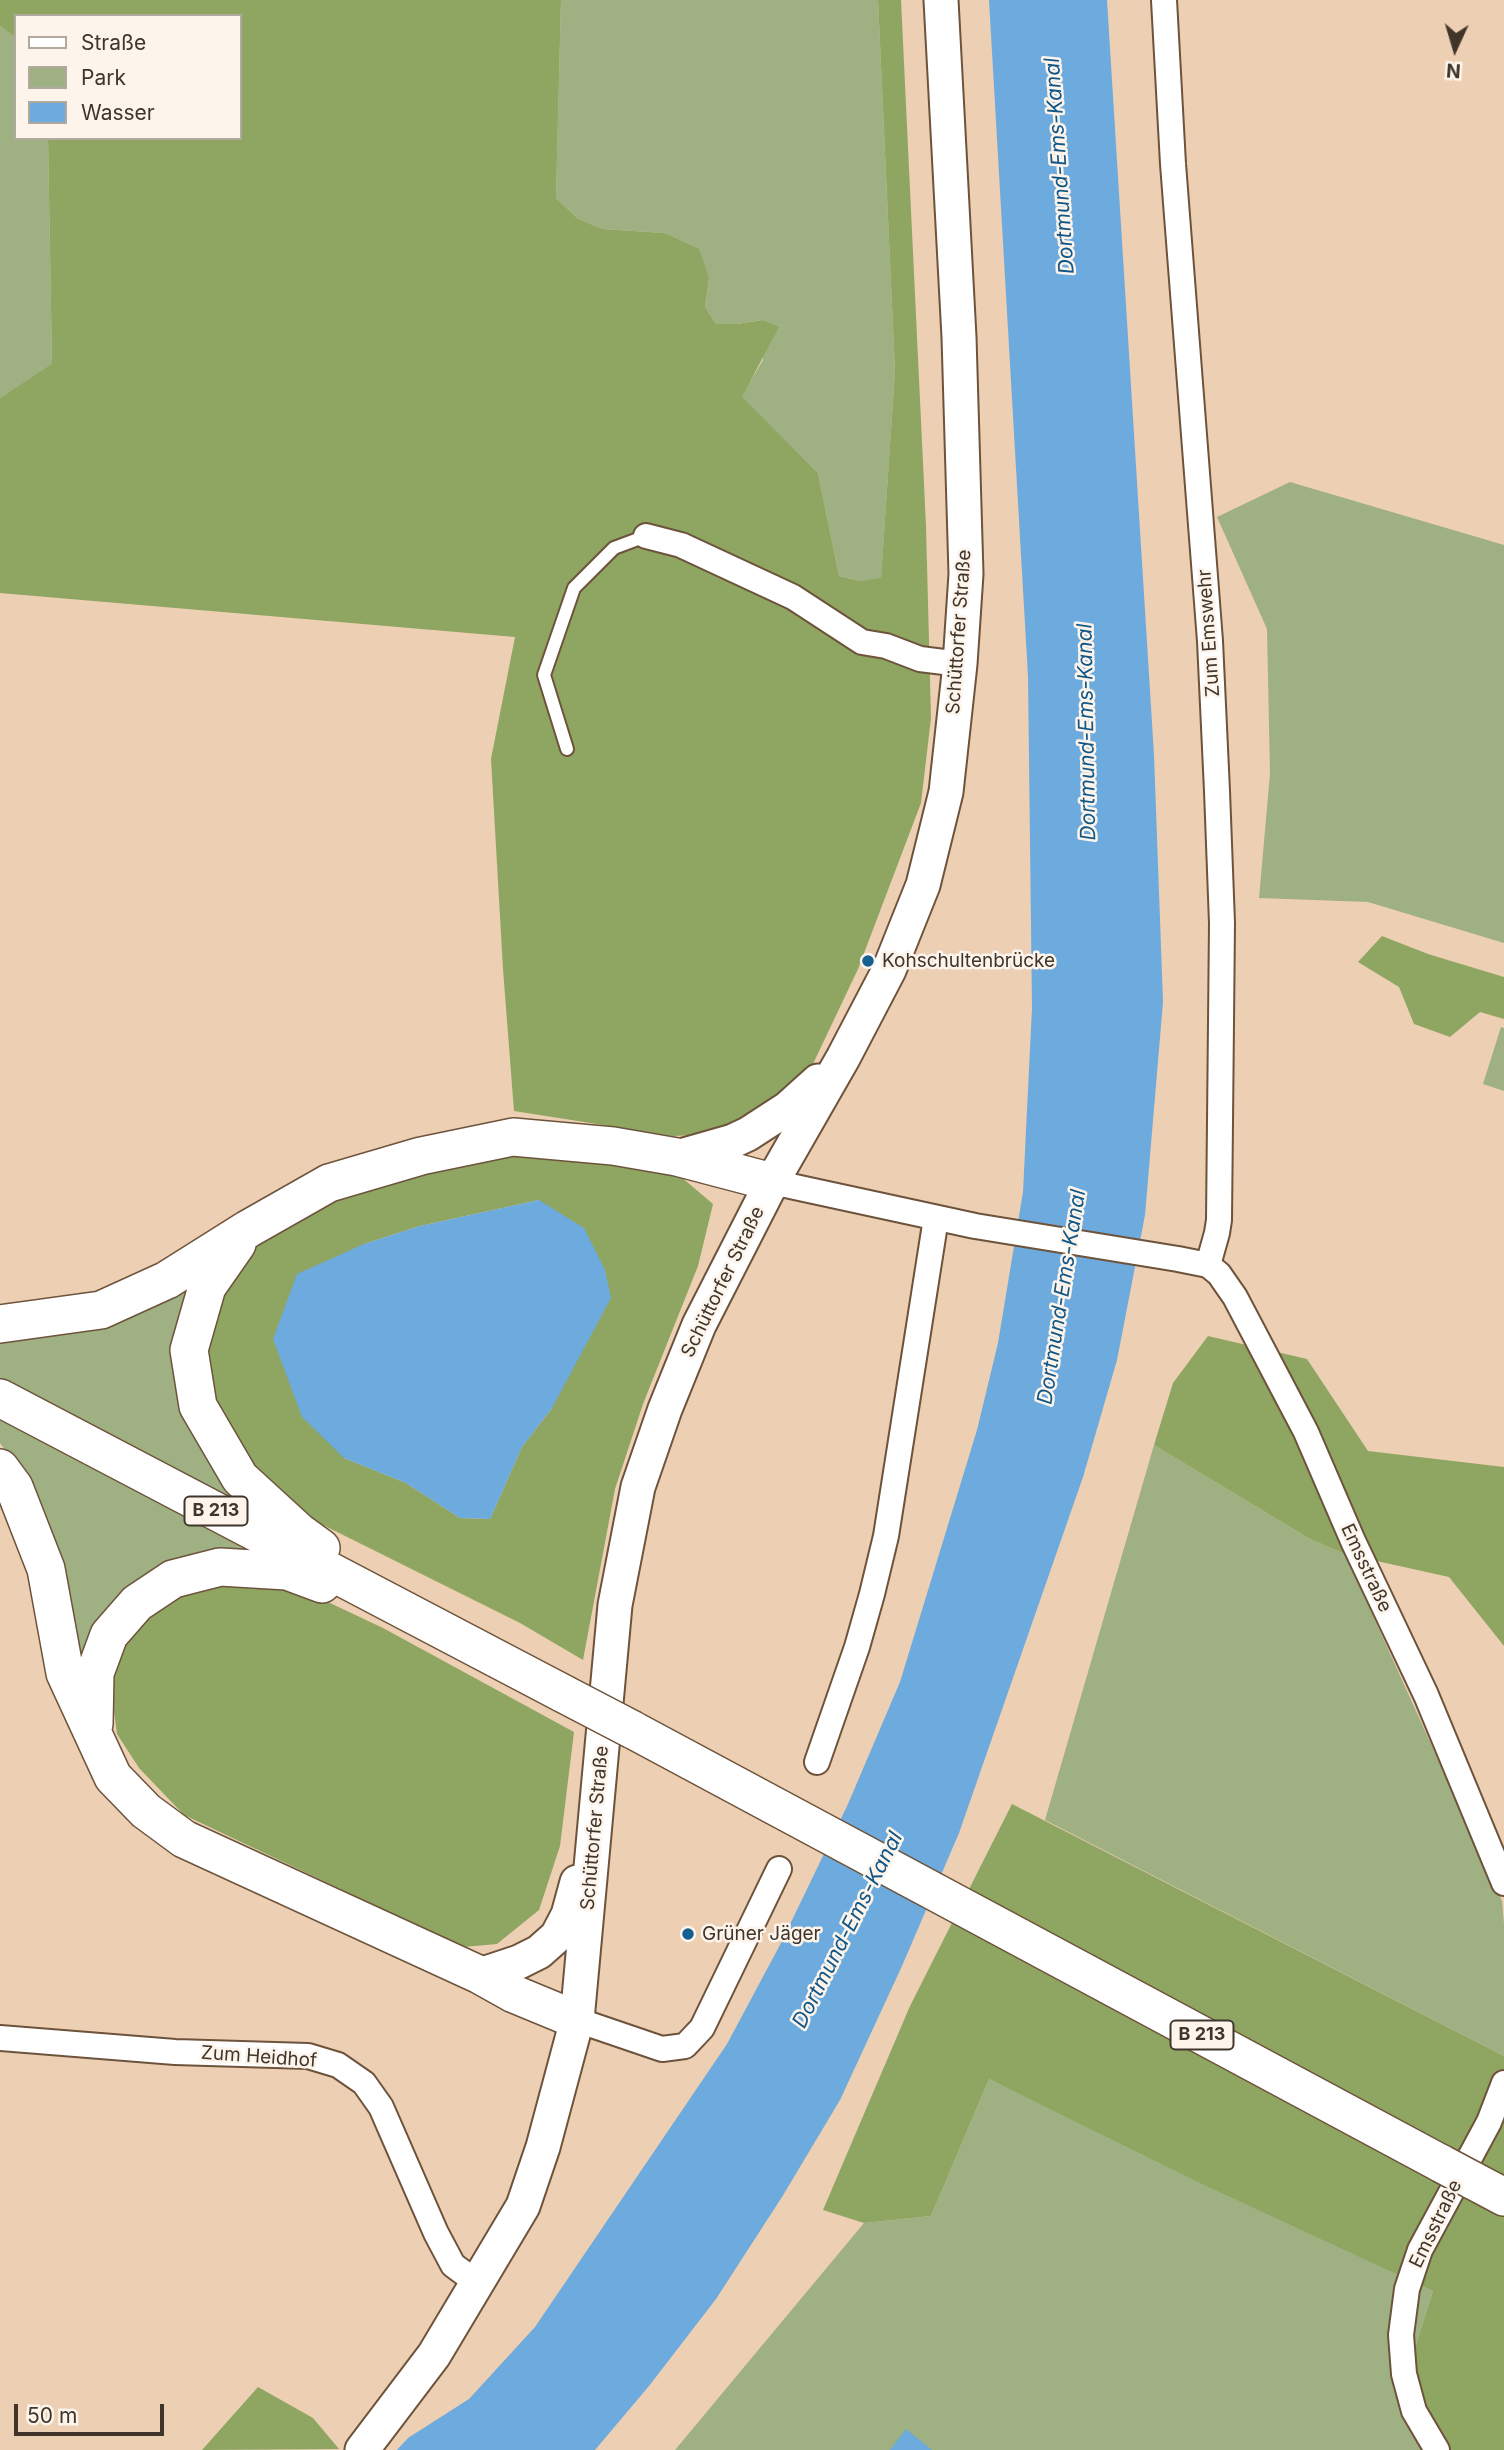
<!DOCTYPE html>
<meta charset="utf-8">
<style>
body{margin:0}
#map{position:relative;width:1504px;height:2450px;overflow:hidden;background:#edcfb3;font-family:Inter,sans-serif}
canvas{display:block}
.legend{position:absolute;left:14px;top:14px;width:228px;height:126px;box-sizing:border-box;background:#fdf4ec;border:2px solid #b1a89e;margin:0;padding:9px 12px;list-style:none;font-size:21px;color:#40352a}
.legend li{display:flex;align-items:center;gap:14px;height:35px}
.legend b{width:35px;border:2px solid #b1a89e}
.north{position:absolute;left:1420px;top:14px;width:70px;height:70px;-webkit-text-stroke:5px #fdf4ec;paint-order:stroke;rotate:184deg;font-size:19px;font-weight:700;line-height:28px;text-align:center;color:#40352a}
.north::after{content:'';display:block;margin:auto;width:24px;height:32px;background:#40352a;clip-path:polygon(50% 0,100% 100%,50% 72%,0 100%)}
.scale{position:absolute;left:14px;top:2404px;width:150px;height:32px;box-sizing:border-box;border:4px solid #40352a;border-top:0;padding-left:9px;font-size:21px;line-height:24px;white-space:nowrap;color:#40352a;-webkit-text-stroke:5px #fdf4ec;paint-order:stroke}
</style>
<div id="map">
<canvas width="1504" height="2450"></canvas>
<ul class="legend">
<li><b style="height:9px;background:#fff"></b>Straße</li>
<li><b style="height:19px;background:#9fb082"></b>Park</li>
<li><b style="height:19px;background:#6daadd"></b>Wasser</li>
</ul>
<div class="north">N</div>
<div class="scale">50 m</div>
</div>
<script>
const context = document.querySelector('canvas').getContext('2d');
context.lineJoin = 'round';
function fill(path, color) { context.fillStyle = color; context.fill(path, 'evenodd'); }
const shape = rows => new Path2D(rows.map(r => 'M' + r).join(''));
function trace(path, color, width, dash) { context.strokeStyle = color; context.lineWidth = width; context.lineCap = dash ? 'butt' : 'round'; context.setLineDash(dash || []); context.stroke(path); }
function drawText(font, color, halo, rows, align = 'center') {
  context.font = font + ' Inter,sans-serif'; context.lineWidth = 5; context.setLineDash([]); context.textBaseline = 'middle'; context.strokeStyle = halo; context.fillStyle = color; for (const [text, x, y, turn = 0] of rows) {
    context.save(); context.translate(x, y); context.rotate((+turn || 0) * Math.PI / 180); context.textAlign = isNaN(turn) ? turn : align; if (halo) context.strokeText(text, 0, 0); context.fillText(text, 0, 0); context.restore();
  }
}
const green = shape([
 [561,0,878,0,895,371,881,579,859,581,839,576,818,473,741,397,763,360,761,320,737,324,716,324,705,307,709,278,664,233,602,229,577,218,556,198],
 [0,26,16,38,16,138,48,138,52,365,0,398],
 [1290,482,1504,545,1504,943,1368,902,1259,898,1270,774,1267,629,1217,517],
 [1501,1027,1504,1028,1504,1091,1483,1084],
 [246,1230,299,1533,0,1398,0,1325,101,1311],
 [0,1414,282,1559,81,1683,30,1484,0,1443],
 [1154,1445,1310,1539,1345,1554,1502,1901,1504,1924,1504,2056,1045,1820],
 [989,2079,1433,2291,1414,2351,1421,2402,1450,2450,675,2450,864,2223,931,2216]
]);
const forest = shape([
 [0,0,561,0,556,198,577,218,602,229,664,233,699,249,709,278,705,307,716,324,737,324,762,320,779,327,742,397,818,473,839,576,859,581,881,578,895,371,878,0,901,0,926,526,931,718,921,803,858,969,803,1085,763,1115,700,1135,673,1136,514,1111,503,969,491,759,515,637,0,593,0,398,52,364,48,138,240,138,240,16,16,16,16,38,0,26],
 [1382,936,1428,954,1504,977,1504,1019,1480,1012,1450,1037,1414,1024,1399,987,1358,962],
 [507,1157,602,1157,680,1176,713,1204,698,1266,643,1404,615,1489,583,1660,520,1623,305,1516,254,1474,211,1406,201,1354,212,1300,253,1245,328,1200,423,1167],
 [539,1200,552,1408,522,1447,490,1519,460,1518,406,1483,344,1458,364,1244,420,1226],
 [1208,1336,1307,1359,1368,1451,1504,1467,1504,1646,1449,1577,1345,1554,1310,1539,1154,1445,1173,1383],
 [208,1585,269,1585,330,1603,383,1628,574,1732,560,1846,539,1910,497,1944,463,1947,184,1815,139,1768,117,1734,109,1673,133,1625,166,1601],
 [1012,1804,1504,2056,1504,2450,1450,2450,1421,2402,1414,2351,1433,2291,1198,2182,989,2079,931,2216,864,2223,823,2210,910,2006],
 [258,2387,313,2418,339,2449,202,2450]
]);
const water = shape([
 [989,0,1107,0,1154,755,1163,1002,1145,1215,1117,1360,1083,1477,959,1833,902,1966,840,2100,782,2197,716,2299,649,2386,595,2450,397,2450,408,2438,469,2399,535,2327,727,2044,781,1943,848,1804,900,1682,977,1430,998,1343,1023,1192,1032,1008,1028,676],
 [539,1200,584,1228,605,1270,611,1298,552,1408,522,1447,490,1519,460,1518,406,1483,344,1458,302,1417,273,1339,297,1274,364,1244,420,1226],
 [906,2429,932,2450,890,2450]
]);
const service = shape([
 [567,749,544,675,574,588,614,548,646,536]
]);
const minor = shape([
 [1164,0,1173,164,1210,641,1217,791,1222,923,1219,1220,1217,1233,1208,1265],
 [646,536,681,545,793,597,862,642,886,646,920,659,960,664],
 [772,1182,975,1226,1178,1259,1208,1265,1219,1274,1235,1297,1306,1432,1353,1541,1426,1695,1504,1883],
 [817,1762,857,1647,872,1594,886,1536,936,1218],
 [577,2020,662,2049,685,2046,702,2028,779,1869],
 [0,2038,175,2052,308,2056,338,2065,364,2083,381,2107,436,2233,453,2265,476,2282],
 [1437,2450,1414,2411,1404,2374,1401,2335,1407,2289,1420,2250,1489,2122,1504,2083]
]);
const secondary = shape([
 [677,1157,733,1141,748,1134,788,1108,818,1081],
 [480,1975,519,1962,539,1952,557,1936,568,1915,577,1882],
 [362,2450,434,2355,523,2206,543,2147,577,2020,615,1605,638,1487,665,1409,699,1325,772,1182,843,1058,889,970,923,885,946,792,960,664,966,574,959,337,941,0]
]);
const primary = shape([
 [237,1244,207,1287,189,1350,198,1406,240,1478,299,1532,321,1548],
 [0,1324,101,1310,167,1280,248,1229,329,1183,421,1156,513,1137,613,1146,677,1157,772,1182],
 [0,1398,564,1694],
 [0,1468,14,1487,46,1569,65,1673,113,1777,146,1811,184,1839,480,1975,514,1994,577,2020],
 [94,1724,95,1673,109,1635,137,1603,173,1579,220,1567,287,1571,322,1584],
 [633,1730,1442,2164],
 [1472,2180,1504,2197]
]);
const primaryBridge = shape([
 [564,1694,633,1730],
 [1442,2164,1472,2180]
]);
const markers = [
 [868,961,7,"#156093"],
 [688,1934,7,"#156093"]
];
const shields = [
 [216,1511,63],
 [1202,2035,63]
];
const shieldNames = [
 ["B 213",216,1511],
 ["B 213",1202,2035]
];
const streetNames = [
 ["Schüttorfer Straße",959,632,-86],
 ["Zum Emswehr",1209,633,-94],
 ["Schüttorfer Straße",723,1282,-64],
 ["Emsstraße",1366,1568,65],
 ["Schüttorfer Straße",595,1828,-85],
 ["Zum Heidhof",259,2057,4],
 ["Emsstraße",1436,2224,-64]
];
const poiNames = [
 ["Kohschultenbrücke",882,961],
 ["Grüner Jäger",702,1934]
];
const waterNames = [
 ["Dortmund-Ems-Kanal",1060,166,-94],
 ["Dortmund-Ems-Kanal",1087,732,-91],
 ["Dortmund-Ems-Kanal",1062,1297,-81],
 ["Dortmund-Ems-Kanal",848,1930,-63]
];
fill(green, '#9fb082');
fill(forest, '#8ea661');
fill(water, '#6daadd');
trace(service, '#6d533b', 16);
trace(minor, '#6d533b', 28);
trace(secondary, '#6d533b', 37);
trace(primary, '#6d533b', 40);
trace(service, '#fff', 12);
trace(minor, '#fff', 24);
trace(secondary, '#fff', 33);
trace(primary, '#fff', 37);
trace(primaryBridge, '#6d533b', 40, []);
trace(primaryBridge, '#fff', 37);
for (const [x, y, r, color] of markers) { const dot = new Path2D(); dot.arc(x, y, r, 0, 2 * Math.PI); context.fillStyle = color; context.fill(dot); trace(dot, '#fdf4ec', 2.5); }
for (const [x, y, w] of shields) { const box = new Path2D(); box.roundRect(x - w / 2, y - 14.5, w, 29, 5); context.fillStyle = '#fdf4ec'; context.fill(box); trace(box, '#40352a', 2); }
drawText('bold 18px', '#40352a', null, shieldNames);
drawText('19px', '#40352a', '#fdf4ec', streetNames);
drawText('19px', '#40352a', '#fdf4ec', poiNames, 'left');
drawText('italic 21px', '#105787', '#fdf4ec', waterNames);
</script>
